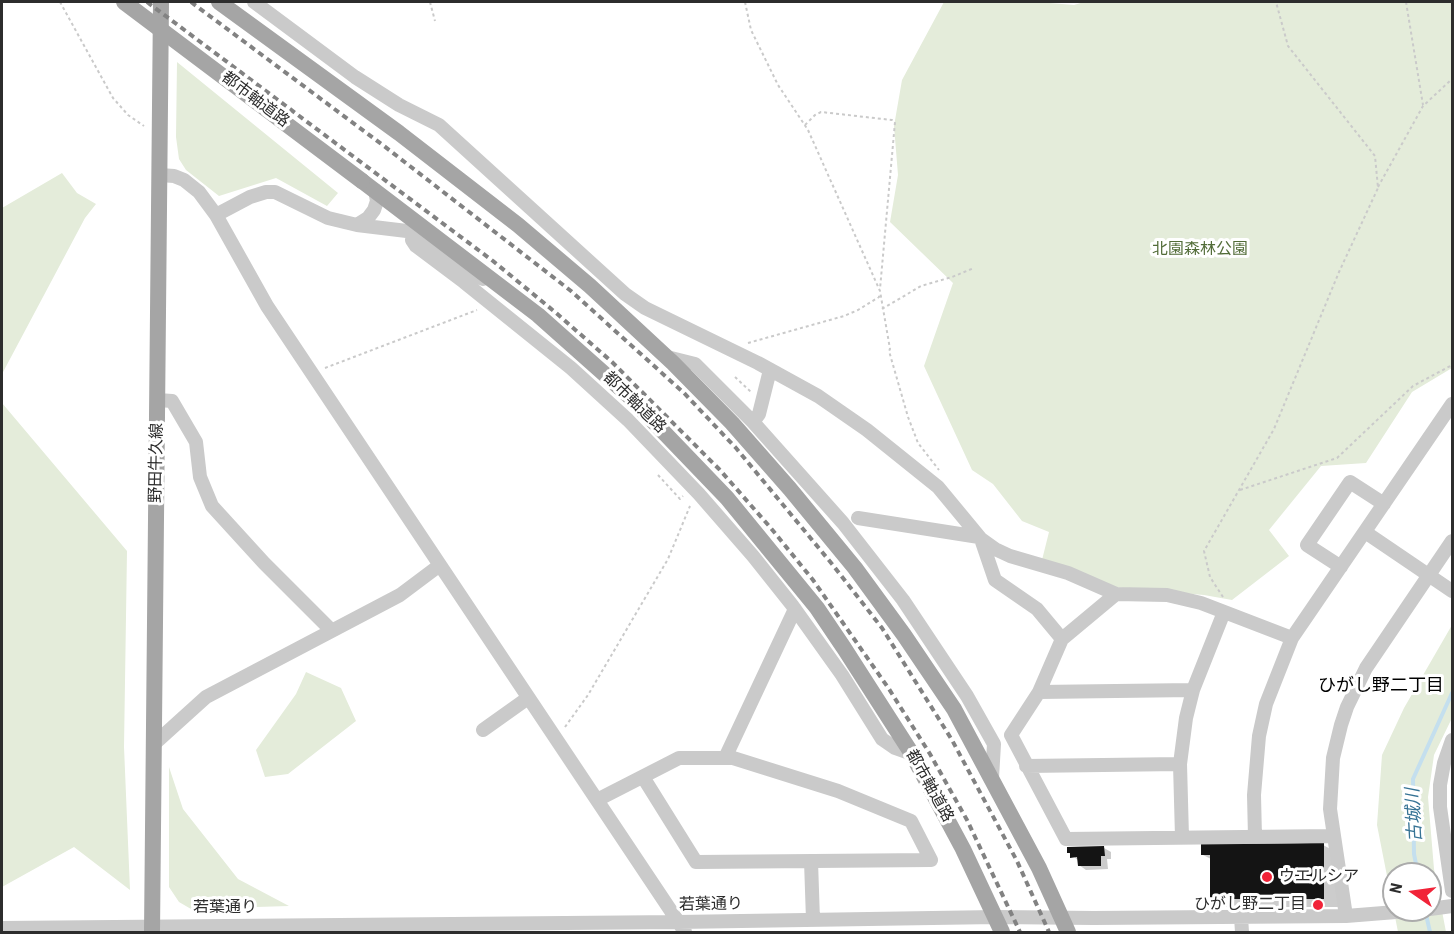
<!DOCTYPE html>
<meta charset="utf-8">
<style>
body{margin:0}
#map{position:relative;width:1454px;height:934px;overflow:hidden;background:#fff;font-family:"Roboto Condensed",sans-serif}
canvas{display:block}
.frame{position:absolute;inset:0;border:3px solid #2d2d2d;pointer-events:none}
.north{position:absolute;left:1382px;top:862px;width:60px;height:60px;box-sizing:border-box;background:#fff;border:2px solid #ababab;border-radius:50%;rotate:283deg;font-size:16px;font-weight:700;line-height:24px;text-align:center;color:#2d2d2d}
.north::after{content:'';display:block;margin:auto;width:21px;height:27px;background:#f12338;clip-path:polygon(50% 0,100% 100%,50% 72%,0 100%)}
</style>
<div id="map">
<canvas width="1454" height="934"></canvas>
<div class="frame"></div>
<div class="north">N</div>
</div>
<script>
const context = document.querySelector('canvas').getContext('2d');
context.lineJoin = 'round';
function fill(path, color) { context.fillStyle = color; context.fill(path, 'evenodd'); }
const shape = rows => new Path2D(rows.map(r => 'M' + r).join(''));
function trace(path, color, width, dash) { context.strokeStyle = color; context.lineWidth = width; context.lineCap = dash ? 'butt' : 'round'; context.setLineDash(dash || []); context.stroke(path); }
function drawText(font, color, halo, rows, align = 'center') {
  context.font = font + ' "Roboto Condensed","Noto Sans JP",sans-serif'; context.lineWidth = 6; context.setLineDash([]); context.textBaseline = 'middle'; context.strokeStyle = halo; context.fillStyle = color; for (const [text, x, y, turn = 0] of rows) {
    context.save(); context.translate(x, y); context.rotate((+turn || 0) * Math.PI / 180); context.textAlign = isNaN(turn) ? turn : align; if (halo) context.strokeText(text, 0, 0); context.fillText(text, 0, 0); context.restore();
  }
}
const green = shape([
 [944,2,1038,2,1074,5,1084,2,1452,2,1452,368,1412,392,1366,463,1321,466,1269,530,1289,556,1232,600,1204,595,1112,587,1042,560,1049,532,1022,521,993,484,972,470,924,366,953,283,890,222,898,175,894,126,902,80],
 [177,62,338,193,327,206,276,178,219,196,186,170,179,159,176,137],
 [62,173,77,193,96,204,85,218,2,374,2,208],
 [2,403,127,551,124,747,130,890,74,847,2,887],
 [1452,625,1452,718,1434,755,1428,797,1434,869,1446,932,1398,932,1377,825,1382,755,1404,708],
 [1394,874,1430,874,1430,910,1394,910],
 [306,672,341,688,356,721,288,774,265,777,256,750,296,694],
 [169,767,183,809,238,879,289,906,191,909,179,902,169,887]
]);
const shadow = shape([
 [1323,845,1338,853,1338,907,1226,907,1211,898,1211,859,1203,855],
 [1104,848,1111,852,1111,859,1107,859,1108,869,1086,870,1079,865,1079,861,1068,852]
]);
const stream = shape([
 [1418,874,1414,854,1413,779,1452,693],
 [1425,910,1430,932]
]);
const building = shape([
 [1324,843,1324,899,1210,899,1210,855,1201,855,1201,844],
 [1104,846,1105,856,1101,856,1101,866,1078,866,1077,857,1070,858,1070,853,1067,853,1067,847]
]);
const path = shape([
 [60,2,113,98,128,115,144,126],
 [430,2,435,21],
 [745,2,751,30,778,85,808,130,880,291,890,349,889,351,908,417,918,443,939,470],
 [1406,2,1423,105],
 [805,125,815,115,821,112,892,120,895,122,880,289],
 [1378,187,1423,106,1452,79],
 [882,309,921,286,952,277,974,268],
 [748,343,844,316,858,310,879,297,879,295],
 [325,368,477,310],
 [735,377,751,392],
 [658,475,680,499,683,496],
 [1240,490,1337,458,1413,386,1452,365],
 [1223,597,1210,577,1204,551,1274,429,1339,272,1378,188,1375,156,1288,46,1276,2],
 [565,727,588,695,668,559,690,506]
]);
const minor = shape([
 [254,2,355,77,399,105,439,125,625,294,645,308,758,363,818,396,867,430,938,487,981,539,995,549,1010,556,1068,573,1116,594],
 [160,175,174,176,184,180,199,192,216,215,267,306,685,932],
 [216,215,250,197,266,192,275,192,328,218,357,225,415,232,468,272,483,279],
 [417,223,412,240,416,246,464,282,571,368,628,420,699,494,753,556,792,605,842,675,882,739,895,748,912,754],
 [357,225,368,218,374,210,377,201,375,190],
 [667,357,695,364,753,422,843,523,903,600,967,696,994,744,992,778],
 [158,400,172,401,196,442,200,477,212,506,264,563,331,630],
 [753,422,759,414,770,370],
 [858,518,979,537],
 [1365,532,1452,591],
 [981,539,995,580,1037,609,1062,639],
 [1341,567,1307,545,1350,482,1384,504],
 [1292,638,1201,603,1167,595,1116,594,1062,639,1039,692,1011,735,1066,839,1333,836],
 [1039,692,1193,690],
 [483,730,528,698],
 [1452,740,1444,763,1440,785,1440,807,1452,891],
 [154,744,206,697,400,595,440,565],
 [725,758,795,609],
 [1026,766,1180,764],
 [597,800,679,758,733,758,838,791,911,821,931,860,696,862,643,777],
 [1182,837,1180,764,1186,718,1193,690,1224,612],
 [1255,837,1254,795,1259,736,1266,704,1292,638,1452,404],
 [811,861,813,920],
 [1430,909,1452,906],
 [1346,916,1330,809,1333,758,1341,725,1347,707,1366,668,1452,541],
 [1241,917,1242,932],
 [2,928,678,922,996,917,1094,918,1346,916,1421,910]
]);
const major = shape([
 [219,2,399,133,518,225,590,286,673,363,732,423,790,489,855,568,904,635,954,709,1039,868,1068,932],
 [362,181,538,315,628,395,727,498,817,608,844,648,912,754,963,849,1002,932],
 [152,932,161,2]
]);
const rail = shape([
 [147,2,493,261,555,312,612,362,719,469,770,527,813,580,889,689,930,754,967,820,1020,932],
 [191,2,384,146,571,291,684,393,736,448,832,564,882,628,952,740,1017,861,1049,932]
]);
const majorBridge = shape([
 [124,2,362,181]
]);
const markers = [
 [1267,877,6,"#f12338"],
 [1318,905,6,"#f12338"]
];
const streetNames = [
 ["都市軸道路",255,100,37],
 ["都市軸道路",634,403,44],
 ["野田牛久線",157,463,-89],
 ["都市軸道路",929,786,61],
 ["若葉通り",711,905,-1],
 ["若葉通り",225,908]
];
const parkNames = [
 ["北園森林公園",1200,250]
];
const poiNames = [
 ["ウエルシア",1279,877],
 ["ひがし野二丁目",1306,905,"right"]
];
const neighbourhoodNames = [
 ["ひがし野二丁目",1381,686]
];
const waterNames = [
 ["古城川",1415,815,-93]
];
fill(green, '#e4ecda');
fill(shadow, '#0003');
trace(stream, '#c4dfee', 4);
fill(building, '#141414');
trace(path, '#cacaca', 2, [3, 3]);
trace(minor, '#cacaca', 14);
trace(major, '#a5a5a5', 16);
trace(rail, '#828282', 4, [6, 4.5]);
trace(majorBridge, '#a5a5a5', 16);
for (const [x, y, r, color] of markers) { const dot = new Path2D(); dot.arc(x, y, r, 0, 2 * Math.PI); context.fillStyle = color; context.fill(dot); trace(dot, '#fff', 2); }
drawText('16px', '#2d2d2d', '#fff', streetNames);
drawText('16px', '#526c38', '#fff', parkNames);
drawText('16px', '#2d2d2d', '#fff', poiNames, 'left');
drawText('18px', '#000', '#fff', neighbourhoodNames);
drawText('italic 18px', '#367395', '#fff', waterNames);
</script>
